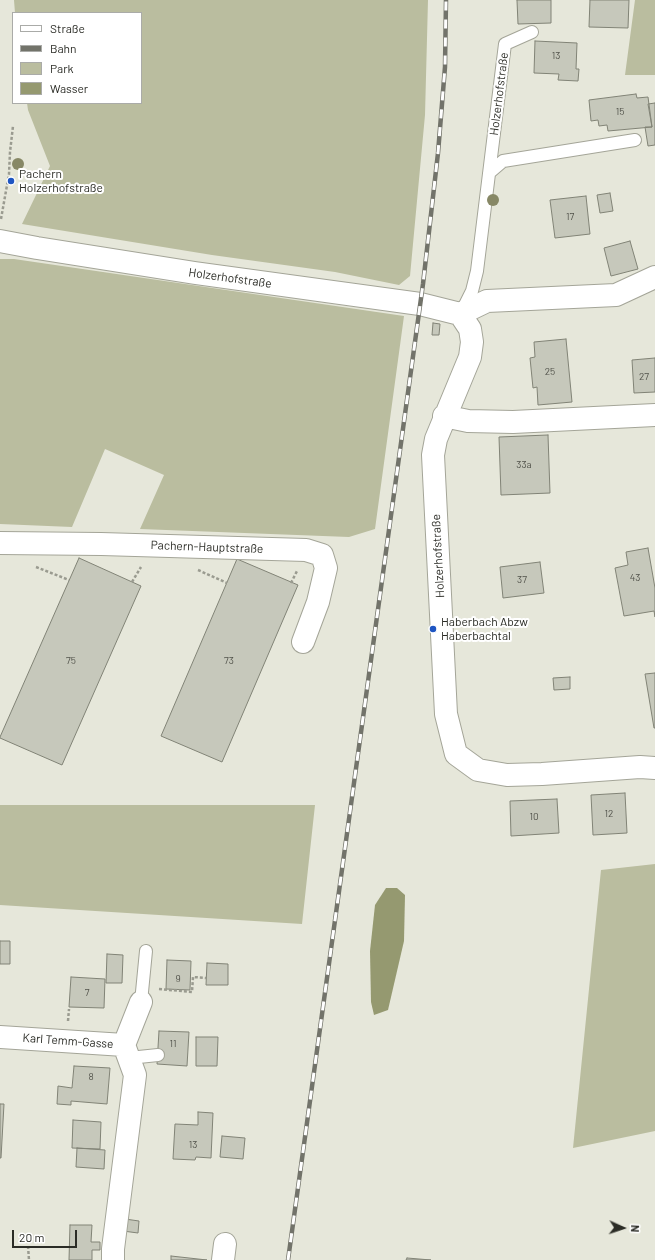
<!DOCTYPE html>
<meta charset="utf-8">
<style>
body{margin:0}
#map{position:relative;width:655px;height:1260px;overflow:hidden;background:#e6e7da;font-family:Barlow,sans-serif}
canvas{display:block}
.legend{position:absolute;left:12px;top:12px;width:130px;height:92px;box-sizing:border-box;background:#fff;border:1px solid #aaaba8;margin:0;padding:5px 7px;list-style:none;font-size:12px;color:#2b2c26}
.legend li{display:flex;align-items:center;gap:8px;height:20px}
.legend b{width:20px;border:1px solid #aaaba8}
.north{position:absolute;left:603px;top:1208px;width:40px;height:40px;-webkit-text-stroke:3px #fff;paint-order:stroke;rotate:93deg;font-size:11px;font-weight:700;line-height:16px;text-align:center;color:#2b2c26}
.north::after{content:'';display:block;margin:auto;width:14px;height:18px;background:#2b2c26;clip-path:polygon(50% 0,100% 100%,50% 72%,0 100%)}
.scale{position:absolute;left:12px;top:1230px;width:65px;height:18px;box-sizing:border-box;border:2px solid #2b2c26;border-top:0;padding-left:5px;font-size:12px;line-height:14px;white-space:nowrap;color:#2b2c26;-webkit-text-stroke:3px #fff;paint-order:stroke}
</style>
<div id="map">
<canvas width="655" height="1260"></canvas>
<ul class="legend">
<li><b style="height:5px;background:#fff"></b>Straße</li>
<li><b style="height:5px;background:#72736a"></b>Bahn</li>
<li><b style="height:11px;background:#babd9f"></b>Park</li>
<li><b style="height:11px;background:#959970"></b>Wasser</li>
</ul>
<div class="north">N</div>
<div class="scale">20 m</div>
</div>
<script>
const context = document.querySelector('canvas').getContext('2d');
context.lineJoin = 'round';
function fill(path, color) { context.fillStyle = color; context.fill(path, 'evenodd'); }
const shape = rows => new Path2D(rows.map(r => 'M' + r).join(''));
function trace(path, color, width, dash) { context.strokeStyle = color; context.lineWidth = width; context.lineCap = dash ? 'butt' : 'round'; context.setLineDash(dash || []); context.stroke(path); }
function drawText(font, color, halo, rows, align = 'center') {
  context.font = font + ' Barlow,sans-serif'; context.lineWidth = 4; context.setLineDash([]); context.textBaseline = 'middle'; context.strokeStyle = halo; context.fillStyle = color; for (const [text, x, y, turn = 0] of rows) {
    context.save(); context.translate(x, y); context.rotate((+turn || 0) * Math.PI / 180); context.textAlign = isNaN(turn) ? turn : align; if (halo) context.strokeText(text, 0, 0); context.fillText(text, 0, 0); context.restore();
  }
}
const green = shape([
 [14,0,428,0,425,115,410,276,399,285,335,272,212,255,22,224,50,166,28,110,27,103,141,103,141,13,15,13],
 [635,0,655,0,655,75,625,75],
 [0,259,14,259,404,316,375,529,349,537,140,529,164,475,105,449,72,527,0,524],
 [0,805,315,805,302,924,0,905],
 [655,864,655,1131,573,1148,601,870]
]);
const water = shape([
 [386,888,397,888,405,895,404,941,388,1010,374,1015,371,1002,370,951,375,905]
]);
const building = shape([
 [517,0,551,0,551,23,518,24,517,0],
 [590,0,629,0,628,28,589,27,590,0],
 [535,41,577,43,576,69,579,69,578,81,558,80,559,74,534,73,535,41],
 [636,94,637,98,648,97,652,127,608,131,607,125,599,126,598,120,591,121,589,100,636,94],
 [655,103,655,145,648,146,645,127,652,127,648,104,655,103],
 [610,193,613,211,600,213,597,195,610,193],
 [586,196,590,234,555,238,550,200,586,196],
 [630,241,638,269,611,276,604,248,630,241],
 [433,323,440,324,439,335,432,335,433,323],
 [566,339,572,402,538,405,537,387,533,388,530,358,535,357,534,342,566,339],
 [655,358,655,392,634,393,632,360,655,358],
 [548,435,550,493,501,495,499,437,548,435],
 [648,548,655,588,655,617,654,611,624,616,615,568,628,565,626,552,648,548],
 [79,558,141,586,62,765,0,738,0,737,79,558],
 [237,559,298,585,222,762,161,736,237,559],
 [540,562,544,593,503,598,500,567,540,562],
 [655,673,655,728,654,728,645,674,655,673],
 [570,677,570,689,554,690,553,678,570,677],
 [625,793,627,833,593,835,591,795,625,793],
 [557,799,559,833,511,836,510,801,557,799],
 [0,941,10,941,10,964,0,964,0,941],
 [107,954,123,955,122,983,106,983,107,954],
 [167,960,191,961,190,990,166,989,167,960],
 [207,963,228,964,228,985,206,985,207,963],
 [71,977,105,979,104,1008,69,1007,71,977],
 [159,1031,189,1032,187,1066,157,1064,159,1031],
 [196,1037,218,1037,217,1066,196,1066,196,1037],
 [74,1066,110,1068,107,1104,71,1101,71,1105,57,1104,58,1086,72,1088,74,1066],
 [0,1104,4,1104,1,1158,0,1158,0,1104],
 [198,1112,213,1113,211,1158,196,1157,195,1160,173,1159,175,1124,198,1125,198,1112],
 [73,1120,101,1122,100,1149,72,1148,73,1120],
 [222,1136,245,1138,243,1159,220,1157,222,1136],
 [77,1148,105,1150,104,1169,76,1167,77,1148],
 [125,1219,139,1221,138,1233,123,1231,125,1219],
 [70,1225,92,1225,91,1242,100,1242,100,1250,92,1250,92,1260,69,1260,70,1225],
 [171,1256,207,1260,171,1260,171,1256],
 [407,1258,431,1260,406,1260,407,1258]
]);
const path = shape([
 [1,219,9,174,10,152,13,126],
 [36,567,69,580],
 [198,570,227,583],
 [132,582,141,567],
 [291,583,297,571],
 [159,989,192,992,193,977,206,978],
 [68,1021,69,1009],
 [28,1246,29,1260]
]);
const service = shape([
 [489,173,503,161,635,140],
 [461,313,472,291,477,271,505,44,532,32],
 [141,1002,146,951],
 [129,1058,158,1055]
]);
const minor = shape([
 [0,241,37,248,195,273,420,304,460,314,470,329,472,342,470,357,436,439,433,455,446,714,456,754,478,770,507,775,542,774,640,767,655,768],
 [460,314,487,301,616,295,655,277],
 [444,416,468,421,513,422,655,415],
 [0,543,101,544,306,550,322,555,326,568,318,602,303,642],
 [0,1037,124,1045,135,1075,113,1249,113,1260],
 [124,1045,141,1002],
 [223,1260,225,1244]
]);
const rail = shape([
 [288,1260,423,284,438,153,445,67,446,0]
]);
const trees = [
 [18,164],
 [493,200]
];
const markers = [
 [11,181,4,"#1e55c2"],
 [433,629,4,"#1e55c2"]
];
const numberNames = [
 ["13",556,56],
 ["15",620,112],
 ["17",570,217],
 ["25",550,372],
 ["27",644,377],
 ["33a",524,465],
 ["43",635,578],
 ["37",522,580],
 ["75",71,661],
 ["73",229,661],
 ["12",609,814],
 ["10",534,817],
 ["9",178,979],
 ["7",87,993],
 ["11",173,1044],
 ["8",91,1077],
 ["13",193,1145]
];
const streetNames = [
 ["Holzerhofstraße",499,94,-83],
 ["Holzerhofstraße",230,278,8],
 ["Pachern-Hauptstraße",207,547,2],
 ["Holzerhofstraße",438,556,-93],
 ["Karl Temm-Gasse",68,1041,4]
];
const poiNames = [
 ["Pachern",19,174],
 ["Holzerhofstraße",19,188],
 ["Haberbach Abzw",441,622],
 ["Haberbachtal",441,636]
];
fill(green, '#babd9f');
fill(water, '#959970');
fill(building, '#c6c8bb');
trace(building, '#818376', 1);
trace(service, '#a4a598', 14);
trace(minor, '#a4a598', 24);
trace(path, '#9a9b90', 2.5, [3, 2]);
trace(service, '#fff', 12);
trace(minor, '#fff', 22);
trace(rail, '#72736a', 4.5);
trace(rail, '#fff', 3, [9]);
context.fillStyle = '#878866';
for (const [x, y] of trees) { context.beginPath(); context.arc(x, y, 6, 0, 2 * Math.PI); context.fill(); }
for (const [x, y, r, color] of markers) { const dot = new Path2D(); dot.arc(x, y, r, 0, 2 * Math.PI); context.fillStyle = color; context.fill(dot); trace(dot, '#fff', 1.5); }
drawText('10px', '#52534b', null, numberNames);
drawText('12px', '#2b2c26', '#fff', streetNames);
drawText('12px', '#2b2c26', '#fff', poiNames, 'left');
</script>
